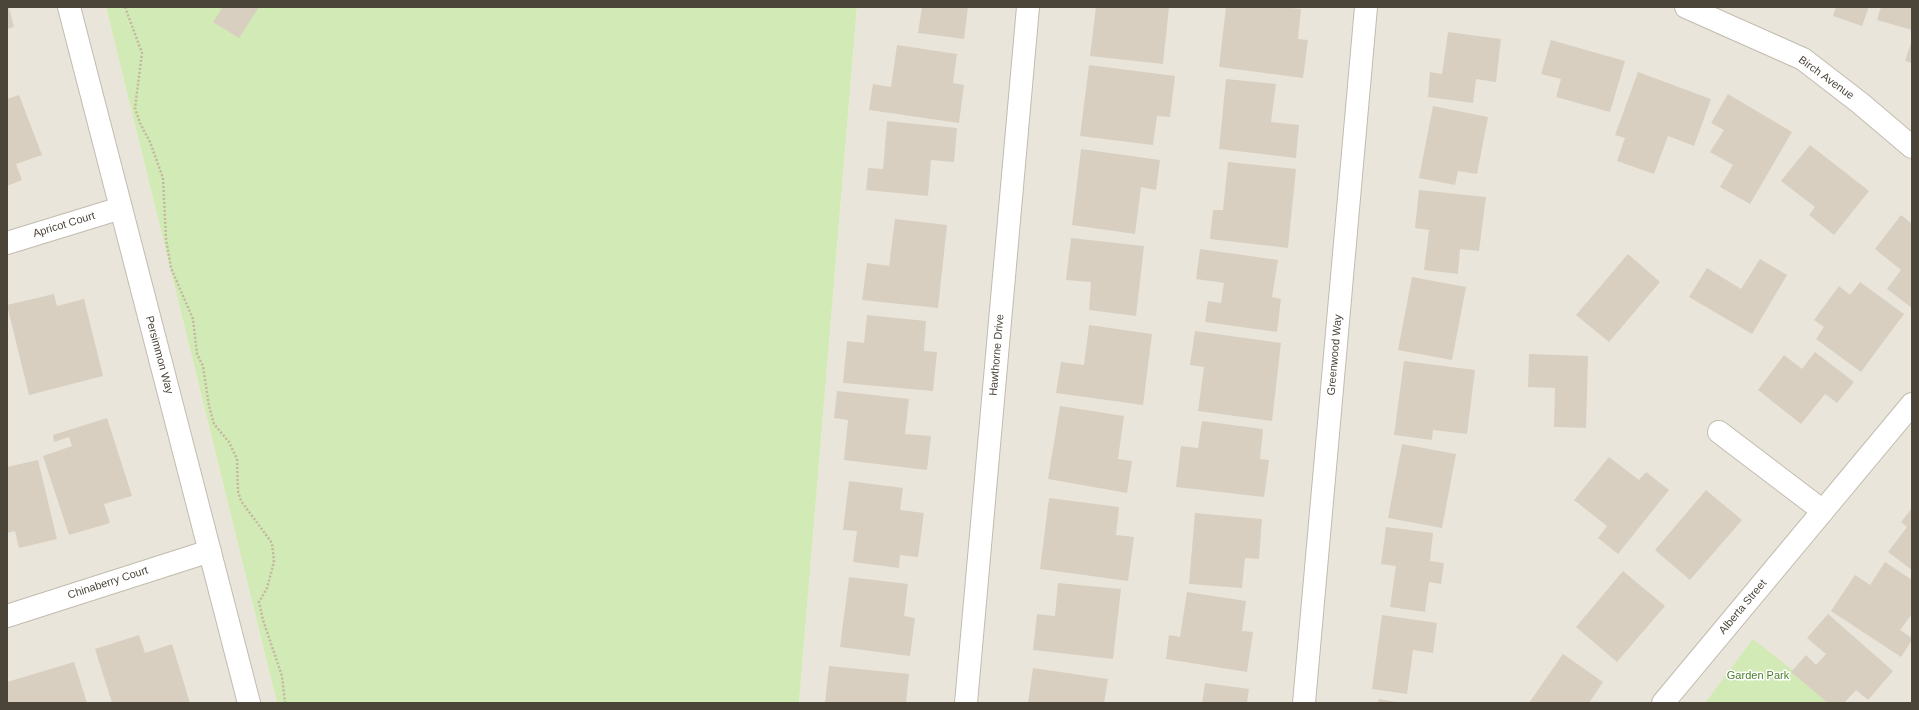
<!DOCTYPE html>
<style>
body{margin:0}
#map{position:relative;width:1919px;height:710px;overflow:hidden;background:#f6f3ec;font-family:Arial,sans-serif}
canvas{display:block}
.frame{position:absolute;inset:0;border:8px solid #4b4439;pointer-events:none}
</style>
<div id="map">
<canvas width="1919" height="710"></canvas>
<div class="frame"></div>
</div>
<script>
const context = document.querySelector('canvas').getContext('2d');
context.lineJoin = 'round';
function fill(path, color) { context.fillStyle = color; context.fill(path, 'evenodd'); }
const shape = rows => new Path2D(rows.map(r => 'M' + r).join(''));
function trace(path, color, width, dash) { context.strokeStyle = color; context.lineWidth = width; context.lineCap = dash ? 'butt' : 'round'; context.setLineDash(dash || []); context.stroke(path); }
function drawText(font, color, halo, rows, align = 'center') {
  context.font = font + ' Arial,sans-serif'; context.lineWidth = 3; context.setLineDash([]); context.textBaseline = 'middle'; context.strokeStyle = halo; context.fillStyle = color; for (const [text, x, y, turn = 0] of rows) {
    context.save(); context.translate(x, y); context.rotate((+turn || 0) * Math.PI / 180); context.textAlign = isNaN(turn) ? turn : align; if (halo) context.strokeText(text, 0, 0); context.fillText(text, 0, 0); context.restore();
  }
}
const residential = shape([
 [7,7,106,7,277,703,7,703],
 [857,7,1912,7,1912,703,799,703]
]);
const green = shape([
 [106,7,857,7,799,703,277,703],
 [1753,639,1834,703,1705,703]
]);
const building = shape([
 [7,7,9,7,14,27,7,29],
 [223,7,259,7,239,38,213,22],
 [922,7,968,7,964,39,918,33],
 [1096,7,1169,7,1163,64,1090,56],
 [1226,7,1281,7,1301,9,1298,39,1308,40,1303,78,1219,67],
 [1836,7,1869,7,1862,26,1833,16],
 [1881,7,1912,7,1912,30,1877,20],
 [1448,32,1501,39,1496,82,1476,79,1473,103,1428,97,1430,72,1442,74],
 [1551,40,1625,61,1610,112,1556,97,1561,79,1541,74],
 [1912,40,1912,63,1905,61],
 [897,45,957,54,953,83,964,85,959,123,869,110,873,84,891,87],
 [1089,65,1175,76,1170,117,1157,116,1153,145,1080,136],
 [1638,72,1711,99,1694,146,1668,136,1654,174,1617,161,1625,138,1615,135],
 [1226,79,1276,84,1271,122,1299,125,1296,158,1219,149],
 [1728,94,1792,132,1750,204,1720,187,1733,165,1710,152,1724,130,1711,123],
 [19,95,42,155,16,164,22,180,7,186,7,99],
 [1433,106,1488,117,1477,174,1458,171,1455,185,1419,178],
 [887,121,957,128,954,162,931,160,928,196,866,190,868,168,883,169],
 [1810,145,1869,191,1834,235,1809,215,1815,207,1781,181],
 [1081,149,1160,160,1156,190,1141,187,1135,234,1072,225],
 [1228,162,1296,169,1288,248,1210,239,1213,210,1223,210],
 [1419,190,1486,197,1479,251,1460,249,1458,274,1424,270,1429,230,1415,228],
 [1901,215,1912,224,1912,308,1887,289,1901,270,1875,249],
 [895,219,947,225,938,308,862,300,867,263,889,266],
 [1071,238,1144,246,1136,316,1089,310,1091,282,1066,280],
 [1200,249,1278,260,1272,297,1281,299,1277,332,1205,322,1208,301,1221,303,1224,283,1196,279],
 [1628,254,1660,282,1609,342,1576,315],
 [1760,259,1787,275,1752,334,1689,297,1707,268,1741,289],
 [1412,277,1466,287,1452,360,1398,350],
 [1860,282,1904,314,1861,372,1816,339,1824,327,1814,320,1839,286,1850,295],
 [54,294,57,306,84,299,103,376,29,395,7,305],
 [867,315,926,321,924,351,937,352,933,391,843,383,847,341,864,343],
 [1089,325,1152,334,1143,405,1056,393,1061,362,1084,365],
 [1195,331,1281,343,1272,421,1198,411,1204,367,1190,365],
 [1815,352,1854,382,1837,403,1825,394,1801,424,1758,390,1784,355,1802,369],
 [1529,354,1588,356,1586,428,1554,427,1555,388,1528,387],
 [1404,361,1475,370,1467,434,1433,430,1432,440,1394,435],
 [837,391,909,399,905,434,931,436,927,470,844,460,848,420,834,418],
 [1060,406,1124,416,1118,459,1132,461,1127,493,1048,479],
 [107,418,132,496,104,504,110,523,69,535,43,456,72,446,69,437,54,442,53,435],
 [1202,421,1263,429,1260,459,1269,460,1264,497,1176,487,1181,446,1198,448],
 [1402,444,1456,454,1442,528,1388,518],
 [1609,457,1639,480,1646,472,1669,490,1618,554,1598,538,1607,526,1574,500],
 [38,460,57,539,19,548,15,531,7,533,7,467],
 [849,481,903,488,900,510,924,513,918,557,900,555,899,568,853,562,857,531,843,530],
 [1706,490,1742,520,1690,580,1655,550],
 [1049,498,1119,507,1116,535,1134,537,1128,581,1040,569],
 [1912,508,1912,570,1888,552,1907,527,1901,522],
 [1195,513,1262,519,1259,559,1245,558,1242,588,1189,584],
 [1386,527,1433,533,1430,561,1444,563,1441,584,1429,582,1425,612,1390,607,1396,566,1381,564],
 [1885,562,1912,580,1912,614,1900,630,1912,638,1912,640,1901,657,1831,611,1855,575,1870,585],
 [1623,571,1665,606,1617,662,1576,627],
 [849,577,908,584,904,616,915,618,910,656,840,647],
 [1058,583,1121,589,1113,659,1033,650,1037,614,1055,616],
 [1187,592,1246,601,1242,631,1253,632,1247,672,1166,659,1169,635,1180,637],
 [1828,614,1893,671,1868,700,1856,690,1844,703,1828,703,1791,672,1806,655,1816,665,1826,654,1807,638],
 [1382,615,1437,623,1433,653,1413,650,1407,694,1372,689],
 [139,635,145,653,172,644,190,703,112,703,95,649],
 [1563,654,1603,682,1589,703,1529,703],
 [74,662,87,703,7,703,7,682],
 [829,666,909,674,906,703,825,703],
 [1033,668,1108,679,1104,703,1028,703],
 [1205,683,1249,689,1247,703,1202,703],
 [1379,699,1397,702,1397,703,1378,703]
]);
const path = shape([
 [125,7,142,53,135,108,140,123,150,142,163,178,166,239,171,268,193,319,197,354,203,366,209,406,214,424,229,442,237,459,238,491,241,501,272,543,274,562,267,588,259,602,263,620,282,676,285,703]
]);
const minor = shape([
 [69,7,249,703],
 [1686,7,1803,59,1860,103,1912,147],
 [7,243,121,208],
 [1719,432,1823,511],
 [7,616,210,551],
 [966,703,1028,7],
 [1304,703,1366,7],
 [1663,703,1912,404]
]);
const streetNames = [
 ["Birch Avenue",1826,78,36],
 ["Apricot Court",64,225,-17],
 ["Persimmon Way",159,355,75],
 ["Hawthorne Drive",997,355,-85],
 ["Greenwood Way",1335,355,-85],
 ["Chinaberry Court",108,583,-18],
 ["Alberta Street",1743,607,-50]
];
const parkNames = [
 ["Garden Park",1758,676]
];
fill(residential, '#eae5da');
fill(green, '#d2eab5');
fill(building, '#d8cfc1');
trace(minor, '#c2bbae', 24);
trace(path, '#c4b79f', 2.5, [2, 2]);
trace(minor, '#fff', 22);
drawText('11px', '#4b4439', '#fff', streetNames);
drawText('11px', '#4a7f2a', '#fff', parkNames);
</script>
